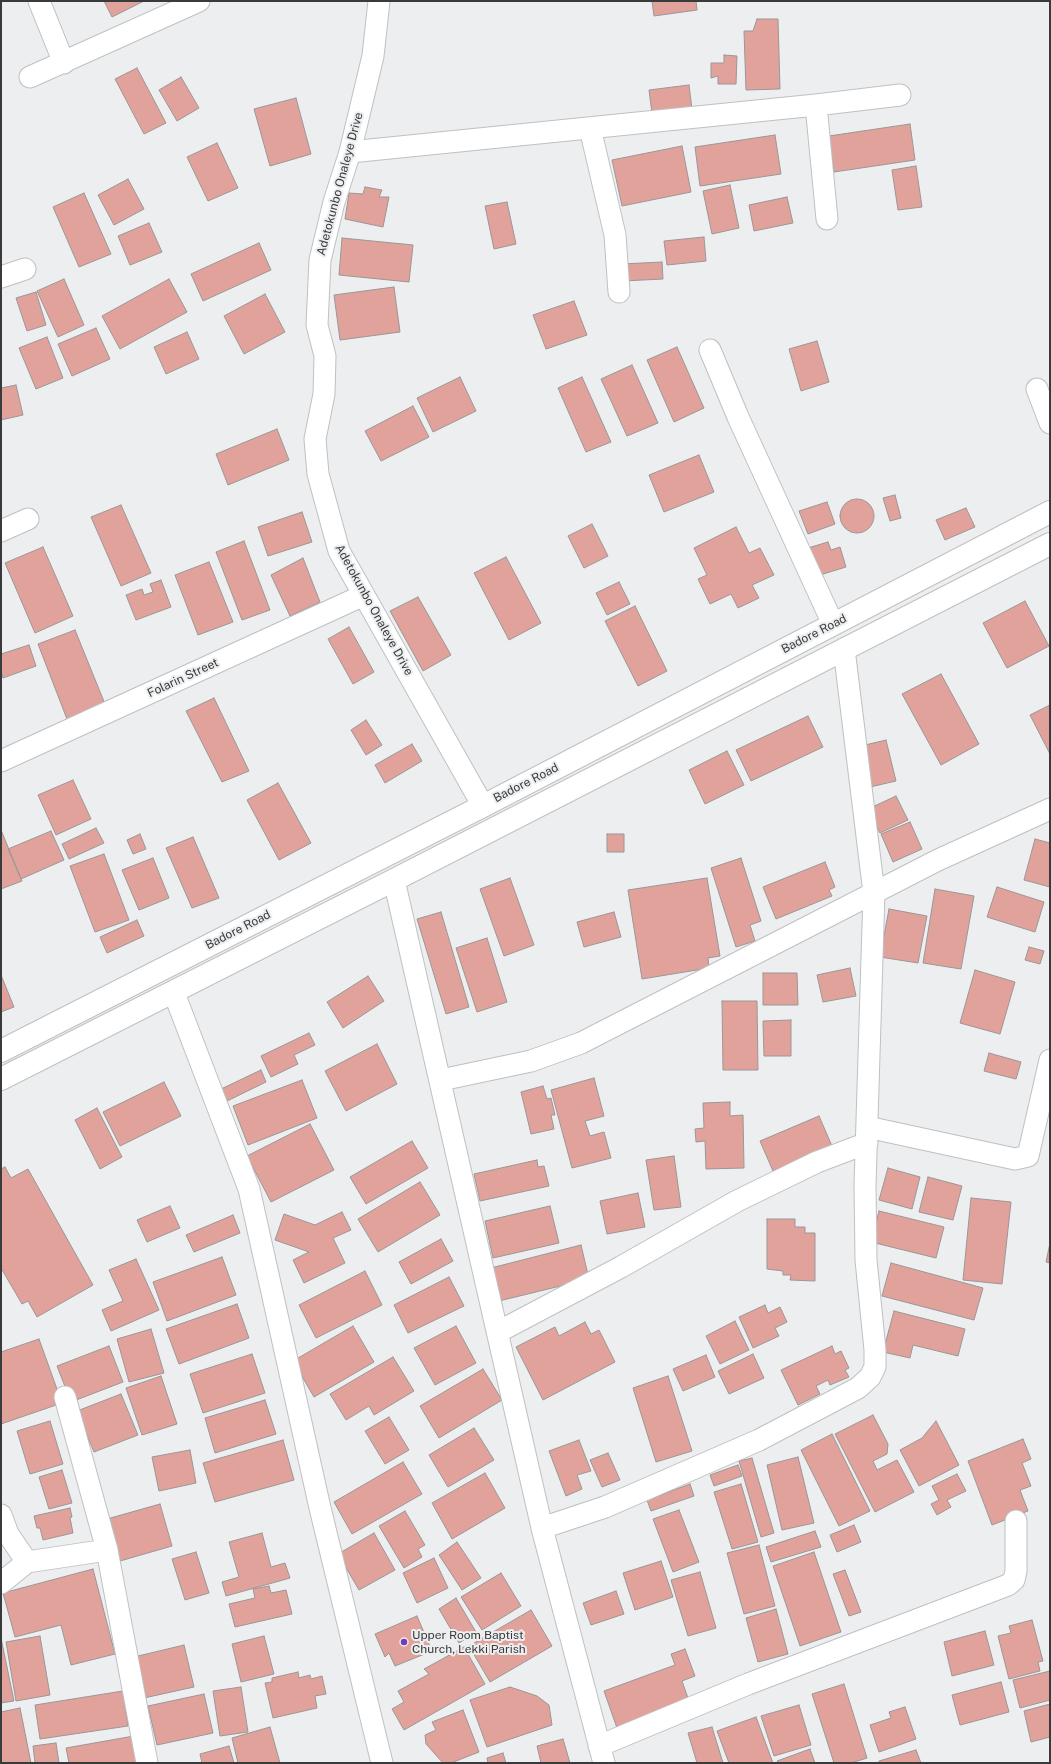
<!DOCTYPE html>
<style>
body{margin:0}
#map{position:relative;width:1051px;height:1764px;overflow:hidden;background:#eceef0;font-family:"Public Sans",sans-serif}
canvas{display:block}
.frame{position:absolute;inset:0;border:2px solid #393a3b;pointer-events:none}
</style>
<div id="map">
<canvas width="1051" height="1764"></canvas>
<div class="frame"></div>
</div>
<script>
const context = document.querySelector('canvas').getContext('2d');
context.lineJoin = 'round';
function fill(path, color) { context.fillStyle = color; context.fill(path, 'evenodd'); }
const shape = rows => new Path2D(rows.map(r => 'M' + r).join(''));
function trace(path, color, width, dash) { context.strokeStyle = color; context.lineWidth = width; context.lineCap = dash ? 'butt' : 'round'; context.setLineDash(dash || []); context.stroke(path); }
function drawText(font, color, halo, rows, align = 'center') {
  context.font = font + ' "Public Sans",sans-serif'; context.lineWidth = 4; context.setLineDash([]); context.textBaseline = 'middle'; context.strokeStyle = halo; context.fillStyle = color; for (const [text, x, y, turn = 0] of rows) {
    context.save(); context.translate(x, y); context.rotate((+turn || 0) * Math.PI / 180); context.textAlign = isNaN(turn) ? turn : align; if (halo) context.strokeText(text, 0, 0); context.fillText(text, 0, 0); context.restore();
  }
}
const building = shape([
 [104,1,144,1,112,17,104,1],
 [652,1,696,1,697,10,654,16,652,1],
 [757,19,778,19,780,89,746,90,744,31,753,31,757,19],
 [724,55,737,56,736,84,718,84,718,76,711,78,711,63,724,63,724,55],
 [137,68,166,123,144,134,115,79,137,68],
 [181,77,199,108,177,121,159,90,181,77],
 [689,85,692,109,652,113,649,90,689,85],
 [296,98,311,154,270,166,254,109,296,98],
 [910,124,915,160,834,172,829,136,910,124],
 [775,135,781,174,700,186,695,147,775,135],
 [217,143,238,188,208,201,187,157,217,143],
 [682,146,691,192,622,206,612,160,682,146],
 [916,166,922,207,898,210,892,170,916,166],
 [128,179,144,209,114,225,98,195,128,179],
 [730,185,739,228,712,234,703,191,730,185],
 [365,187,382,190,379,197,389,197,383,227,345,219,349,193,363,194,365,187],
 [84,193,111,254,79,267,53,207,84,193],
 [787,197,793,223,754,231,749,205,787,197],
 [507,202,516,244,494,249,485,206,507,202],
 [149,223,162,252,130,265,118,236,149,223],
 [704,237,706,261,667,265,664,241,704,237],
 [342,238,413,245,409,282,339,275,342,238],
 [259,243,271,270,203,301,191,274,259,243],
 [662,262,663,279,623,281,622,264,662,262],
 [64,279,84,325,58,337,37,291,64,279],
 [169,279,187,312,120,349,102,316,169,279],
 [394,287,400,332,340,340,334,295,394,287],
 [36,292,46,325,27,331,16,298,36,292],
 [265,294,285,332,244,354,224,316,265,294],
 [574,301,587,335,546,349,533,315,574,301],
 [96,328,110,359,72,376,58,344,96,328],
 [187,332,199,359,166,374,154,347,187,332],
 [47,337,63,378,36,389,19,348,47,337],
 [817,341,829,382,801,391,789,349,817,341],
 [677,347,704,408,674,422,647,360,677,347],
 [632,365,658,423,627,436,601,379,632,365],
 [460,377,476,411,433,432,417,398,460,377],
 [582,377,611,442,586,452,558,388,582,377],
 [16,385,23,415,1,420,1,388,16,385],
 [413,406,429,437,381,461,365,431,413,406],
 [277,429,289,460,228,485,216,454,277,429],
 [699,455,714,492,664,512,649,475,699,455],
 [895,495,901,518,890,521,883,498,895,495],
 '840 516a17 17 0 1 1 34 0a17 17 0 1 1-34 0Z',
 [827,502,835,524,808,534,799,511,827,502],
 [121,505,151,573,121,586,91,517,121,505],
 [966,508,975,527,945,540,936,520,966,508],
 [302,512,312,542,268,556,258,527,302,512],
 [592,524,608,556,584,568,568,536,592,524],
 [736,527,749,553,760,548,774,575,752,585,759,598,738,608,731,594,710,604,698,579,707,575,694,548,736,527],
 [244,541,270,610,242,620,216,552,244,541],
 [828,542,831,550,840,547,846,567,820,575,808,548,828,542],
 [43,547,73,616,35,633,5,563,43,547],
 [506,557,541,623,509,640,474,573,506,557],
 [303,558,320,602,290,616,271,575,303,558],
 [209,562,233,622,198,635,175,575,209,562],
 [161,580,171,607,136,620,126,595,142,589,144,595,153,592,150,584,161,580],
 [619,582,630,604,607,615,596,593,619,582],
 [418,597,451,655,423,671,390,611,418,597],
 [1025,601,1049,646,1007,668,983,623,1025,601],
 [635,606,667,671,638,686,605,621,635,606],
 [349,627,374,672,353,684,328,639,349,627],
 [75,630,105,704,67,719,38,644,75,630],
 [29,645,36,666,3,678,1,671,1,654,29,645],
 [941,674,979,744,941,765,902,694,941,674],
 [214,698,249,771,222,782,186,711,214,698],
 [1050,705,1050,754,1030,715,1050,705],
 [808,716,823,747,751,781,736,750,808,716],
 [366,720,382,745,366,755,351,730,366,720],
 [886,740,896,781,870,787,861,746,886,740],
 [412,744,422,761,385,783,375,765,412,744],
 [727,751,744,785,705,804,689,770,727,751],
 [73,780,91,819,56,835,38,795,73,780],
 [278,783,311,843,279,860,247,800,278,783],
 [896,796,908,820,880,833,868,809,896,796],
 [910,822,922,849,893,862,881,834,910,822],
 [96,828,104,843,69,859,62,844,96,828],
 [1,830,22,881,1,889,1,830],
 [51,831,64,860,21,879,8,849,51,831],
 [140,834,146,849,133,854,127,840,140,834],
 [607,834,624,834,624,852,607,852,607,834],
 [193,837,219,898,192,908,166,848,193,837],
 [1035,839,1050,843,1050,887,1024,880,1035,839],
 [104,854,129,920,95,932,70,866,104,854],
 [153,858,169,898,139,910,122,870,153,858],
 [741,858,761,921,750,925,755,941,736,947,711,868,741,858],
 [825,862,835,887,829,890,832,896,776,919,763,887,825,862],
 [510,878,534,945,504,956,480,889,510,878],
 [707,878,720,956,708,958,709,968,642,979,628,890,707,878],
 [997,887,1044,902,1035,932,987,917,997,887],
 [935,889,974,896,961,969,923,963,935,889],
 [889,909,927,916,918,963,880,957,889,909],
 [441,912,469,1007,446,1014,417,919,441,912],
 [614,912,621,937,584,947,577,922,614,912],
 [137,920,144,936,107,953,100,937,137,920],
 [487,938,507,1002,477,1012,456,948,487,938],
 [1029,947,1044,951,1040,964,1025,960,1029,947],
 [850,968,856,996,823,1002,817,975,850,968],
 [975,970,1015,982,1000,1034,960,1023,975,970],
 [763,973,797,973,798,1005,763,1005,763,973],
 [1,975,14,1007,1,1012,1,975],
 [368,976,384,1001,343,1028,327,1002,368,976],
 [722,1001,757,1001,758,1070,723,1070,722,1001],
 [791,1020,791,1056,764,1056,763,1021,791,1020],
 [309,1033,315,1045,294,1055,298,1064,271,1077,261,1056,309,1033],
 [377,1044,397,1084,346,1111,325,1071,377,1044],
 [989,1053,1021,1062,1016,1079,984,1071,989,1053],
 [261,1070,266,1082,225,1102,219,1090,261,1070],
 [594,1078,604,1116,585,1121,590,1136,604,1132,611,1158,572,1168,551,1090,594,1078],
 [302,1080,317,1118,248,1145,233,1106,302,1080],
 [164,1082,181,1116,120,1146,103,1112,164,1082],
 [543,1086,547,1099,551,1098,555,1115,551,1115,554,1129,531,1134,521,1092,543,1086],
 [730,1102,730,1116,743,1115,744,1168,706,1169,705,1141,696,1142,695,1129,704,1128,703,1103,730,1102],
 [97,1108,122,1157,100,1169,75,1120,97,1108],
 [819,1116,832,1146,773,1171,760,1141,819,1116],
 [310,1124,334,1170,271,1202,247,1156,310,1124],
 [412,1141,428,1168,366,1204,350,1177,412,1141],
 [674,1156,681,1207,654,1210,646,1160,674,1156],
 [537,1160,538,1167,544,1166,549,1186,480,1201,474,1174,537,1160],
 [5,1167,11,1178,28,1169,93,1285,37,1317,28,1301,22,1304,1,1268,1,1169,5,1167],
 [888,1168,920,1177,912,1209,879,1200,888,1168],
 [928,1177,962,1186,953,1220,919,1212,928,1177],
 [420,1182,440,1215,378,1252,358,1219,420,1182],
 [638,1193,645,1227,607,1234,600,1201,638,1193],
 [971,1198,1011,1202,1002,1284,963,1280,971,1198],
 [170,1206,180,1228,147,1242,137,1220,170,1206],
 [550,1206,559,1243,493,1258,485,1221,550,1206],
 [879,1211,944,1227,936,1258,871,1242,879,1211],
 [342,1212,351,1230,333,1238,345,1263,304,1283,293,1260,309,1252,275,1240,284,1214,315,1225,342,1212],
 [233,1215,240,1233,194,1252,186,1235,233,1215],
 [767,1219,795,1219,795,1227,805,1227,805,1233,815,1233,815,1281,790,1280,791,1275,783,1275,783,1271,767,1269,767,1219],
 [441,1239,453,1261,411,1284,399,1262,441,1239],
 [1050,1243,1050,1263,1046,1262,1050,1243],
 [581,1245,589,1279,499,1301,491,1268,581,1245],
 [222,1257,236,1295,167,1321,153,1282,222,1257],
 [136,1259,159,1310,111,1331,102,1310,123,1301,109,1270,136,1259],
 [891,1263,983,1288,974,1320,882,1296,891,1263],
 [365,1271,382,1305,316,1338,299,1305,365,1271],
 [449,1277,464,1306,408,1333,394,1305,449,1277],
 [237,1304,249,1338,179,1364,166,1329,237,1304],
 [765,1305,768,1313,780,1307,787,1322,775,1328,779,1336,753,1348,739,1317,765,1305],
 [894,1311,965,1329,958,1356,913,1345,910,1358,883,1352,894,1311],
 [735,1321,749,1350,720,1364,706,1336,735,1321],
 [585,1322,591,1334,599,1330,615,1362,543,1400,516,1347,555,1327,559,1336,585,1322],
 [353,1326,374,1362,314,1397,293,1361,353,1326],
 [456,1326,476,1363,435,1385,414,1348,456,1326],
 [151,1329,164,1373,129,1382,117,1339,151,1329],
 [39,1339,62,1403,1,1424,1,1352,39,1339],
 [109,1346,123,1382,71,1402,57,1366,109,1346],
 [832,1346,835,1354,841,1351,849,1368,845,1370,849,1377,830,1385,828,1380,816,1386,820,1394,798,1405,781,1370,832,1346],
 [252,1354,265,1393,203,1413,190,1374,252,1354],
 [753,1354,764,1378,729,1394,718,1371,753,1354],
 [706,1355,715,1377,683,1391,673,1369,706,1355],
 [393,1357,414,1391,374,1415,369,1406,346,1420,330,1394,393,1357],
 [483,1369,502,1400,439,1438,420,1406,483,1369],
 [161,1376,177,1424,142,1435,126,1388,161,1376],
 [668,1376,692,1451,656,1462,633,1388,668,1376],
 [121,1394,138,1435,94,1452,77,1411,121,1394],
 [265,1400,276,1434,215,1453,205,1418,265,1400],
 [873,1415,888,1444,887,1454,873,1461,877,1470,897,1460,914,1492,875,1512,835,1434,873,1415],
 [389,1417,409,1450,385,1464,365,1431,389,1417],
 [50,1421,63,1464,30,1474,17,1431,50,1421],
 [936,1421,959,1465,919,1486,900,1450,922,1438,936,1421],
 [474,1428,494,1460,448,1487,429,1455,474,1428],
 [832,1434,870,1511,839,1526,801,1450,832,1434],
 [1023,1439,1031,1459,1022,1463,1031,1486,1020,1490,1028,1511,992,1525,968,1461,1023,1439],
 [283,1440,294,1480,215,1502,203,1463,283,1440],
 [579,1440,591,1471,577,1475,582,1489,566,1496,549,1451,579,1440],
 [190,1450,196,1483,159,1491,152,1457,190,1450],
 [608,1453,620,1480,602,1487,590,1460,608,1453],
 [798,1457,814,1523,782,1530,767,1465,798,1457],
 [752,1458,774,1533,761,1537,739,1461,752,1458],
 [403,1462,422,1494,352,1534,334,1502,403,1462],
 [738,1465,742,1476,714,1486,710,1475,738,1465],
 [62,1470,72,1503,49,1509,39,1477,62,1470],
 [485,1473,505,1508,452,1539,432,1503,485,1473],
 [957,1474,966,1491,947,1500,951,1507,937,1515,931,1504,939,1500,932,1486,957,1474],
 [690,1484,694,1496,651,1511,647,1500,690,1484],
 [741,1484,758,1542,732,1549,714,1492,741,1484],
 [160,1504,172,1546,120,1561,107,1519,160,1504],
 [70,1508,72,1517,70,1518,73,1533,43,1540,40,1528,37,1528,34,1516,70,1508],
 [679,1510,699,1562,673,1572,653,1519,679,1510],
 [405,1511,425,1545,418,1549,422,1557,404,1568,379,1526,405,1511],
 [854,1525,861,1542,837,1552,830,1535,854,1525],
 [815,1531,821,1547,771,1562,766,1547,815,1531],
 [262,1533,271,1567,285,1563,290,1578,226,1596,222,1582,239,1577,229,1542,262,1533],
 [374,1533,395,1570,359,1590,338,1554,374,1533],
 [457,1542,481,1578,462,1590,439,1555,457,1542],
 [759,1545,775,1606,744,1614,727,1553,759,1545],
 [196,1552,209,1593,185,1600,172,1559,196,1552],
 [814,1552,841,1632,800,1646,773,1566,814,1552],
 [434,1558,448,1588,417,1603,403,1573,434,1558],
 [661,1561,673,1597,635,1610,623,1573,661,1561],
 [93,1569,115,1654,71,1665,61,1625,15,1637,3,1593,93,1569],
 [845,1570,861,1612,849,1616,833,1574,845,1570],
 [700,1572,716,1628,688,1636,671,1580,700,1572],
 [501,1573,521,1606,482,1630,461,1597,501,1573],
 [269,1586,271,1593,286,1590,292,1614,235,1627,229,1604,255,1598,253,1589,269,1586],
 [616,1591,624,1614,591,1625,583,1603,616,1591],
 [456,1598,476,1632,459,1643,439,1609,456,1598],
 [776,1609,788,1654,758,1662,746,1618,776,1609],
 [531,1610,552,1646,490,1682,469,1646,531,1610],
 [417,1616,432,1651,395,1666,389,1653,385,1657,375,1634,417,1616],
 [1032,1620,1043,1661,1038,1662,1040,1671,1009,1679,998,1636,1011,1633,1009,1626,1032,1620],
 [985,1631,994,1665,952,1676,944,1642,985,1631],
 [40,1636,50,1695,16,1701,6,1642,40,1636],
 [264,1636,274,1674,241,1682,232,1644,264,1636],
 [1,1638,14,1701,1,1703,1,1638],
 [184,1645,194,1687,144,1698,134,1657,184,1645],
 [464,1647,485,1684,404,1730,392,1709,404,1702,398,1691,429,1674,424,1669,464,1647],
 [685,1649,695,1676,682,1681,689,1701,617,1728,604,1691,675,1665,671,1654,685,1649],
 [1050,1671,1050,1700,1020,1708,1013,1680,1050,1671],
 [298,1672,299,1678,310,1675,311,1679,322,1676,326,1694,315,1696,317,1708,273,1718,265,1683,272,1682,272,1678,298,1672],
 [1001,1682,1009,1712,960,1725,952,1695,1001,1682],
 [844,1684,867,1758,851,1763,834,1763,812,1694,844,1684],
 [241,1687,248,1732,220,1736,213,1691,241,1687],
 [510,1687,537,1696,549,1705,552,1725,487,1747,470,1700,510,1687],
 [123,1691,128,1726,40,1739,35,1705,123,1691],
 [204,1694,213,1733,157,1745,148,1706,204,1694],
 [1050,1704,1050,1737,1031,1742,1024,1711,1050,1704],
 [799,1705,811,1745,774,1756,761,1716,799,1705],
 [905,1707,916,1739,879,1752,870,1725,891,1718,889,1712,905,1707],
 [20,1708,31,1763,1,1763,1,1712,20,1708],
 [463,1710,479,1752,451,1763,443,1763,426,1744,425,1735,436,1730,432,1722,463,1710],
 [756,1717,773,1763,729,1763,717,1731,756,1717],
 [270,1727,280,1763,238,1763,232,1738,270,1727],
 [712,1727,723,1763,697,1763,688,1733,712,1727],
 [134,1736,138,1763,69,1763,66,1748,134,1736],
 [563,1739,570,1763,541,1763,537,1746,563,1739],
 [56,1743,59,1763,35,1763,33,1746,56,1743],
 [229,1746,234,1763,202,1763,200,1754,229,1746],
 [810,1749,815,1763,778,1763,777,1761,810,1749],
 [916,1750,921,1763,880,1763,879,1761,916,1750],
 [503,1753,506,1763,488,1763,487,1758,503,1753]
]);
const minor = shape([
 [39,1,64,63],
 [379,1,373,56,350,152,334,202,320,260,317,325,325,356,324,394,315,439,318,474,339,551,483,806],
 [30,77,199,1],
 [816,105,827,219],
 [590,128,615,235,619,292],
 [350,152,816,105,900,95],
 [1,277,25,269],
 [710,350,738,417,833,624],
 [1037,389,1050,423],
 [1,531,28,519],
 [1,761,364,595],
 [394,880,542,1528,604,1763],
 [174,993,249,1189,320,1508,382,1763],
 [441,1080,531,1061,581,1043,938,860,1050,809],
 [867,1127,1015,1159,1028,1156,1050,1060],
 [498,1332,621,1267,737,1201,817,1162,867,1143],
 [65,1397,107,1550,147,1763],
 [1,1515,8,1534,27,1562],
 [542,1528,605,1507,759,1440,858,1388,870,1377,875,1367,875,1350,866,1260,865,1185,874,893,844,649],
 [1,1583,27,1562,107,1550],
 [599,1746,748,1684,1008,1585,1014,1580,1016,1571,1016,1521]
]);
const major = shape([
 [1,1051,483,806,1050,512],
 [1,1079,394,880,1050,544]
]);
const markers = [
 [404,1642,4,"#763db3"]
];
const streetNames = [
 ["Adetokunbo Onaleye Drive",340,184,-75],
 ["Adetokunbo Onaleye Drive",374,610,61],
 ["Badore Road",814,634,-27],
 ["Folarin Street",183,678,-25],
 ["Badore Road",526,783,-27],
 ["Badore Road",238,930,-27]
];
const poiNames = [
 ["Upper Room Baptist",412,1635],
 ["Church, Lekki Parish",412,1649]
];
fill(building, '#e2a29c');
trace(building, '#9a9696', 1);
trace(minor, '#bec0c2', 23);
trace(major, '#bec0c2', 24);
trace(minor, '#fff', 21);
trace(major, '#fff', 22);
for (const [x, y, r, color] of markers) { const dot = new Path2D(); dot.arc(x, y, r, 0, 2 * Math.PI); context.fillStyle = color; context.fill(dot); trace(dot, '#eceef0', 1.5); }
drawText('12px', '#393a3b', '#eceef0', streetNames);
drawText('12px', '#393a3b', '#eceef0', poiNames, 'left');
</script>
